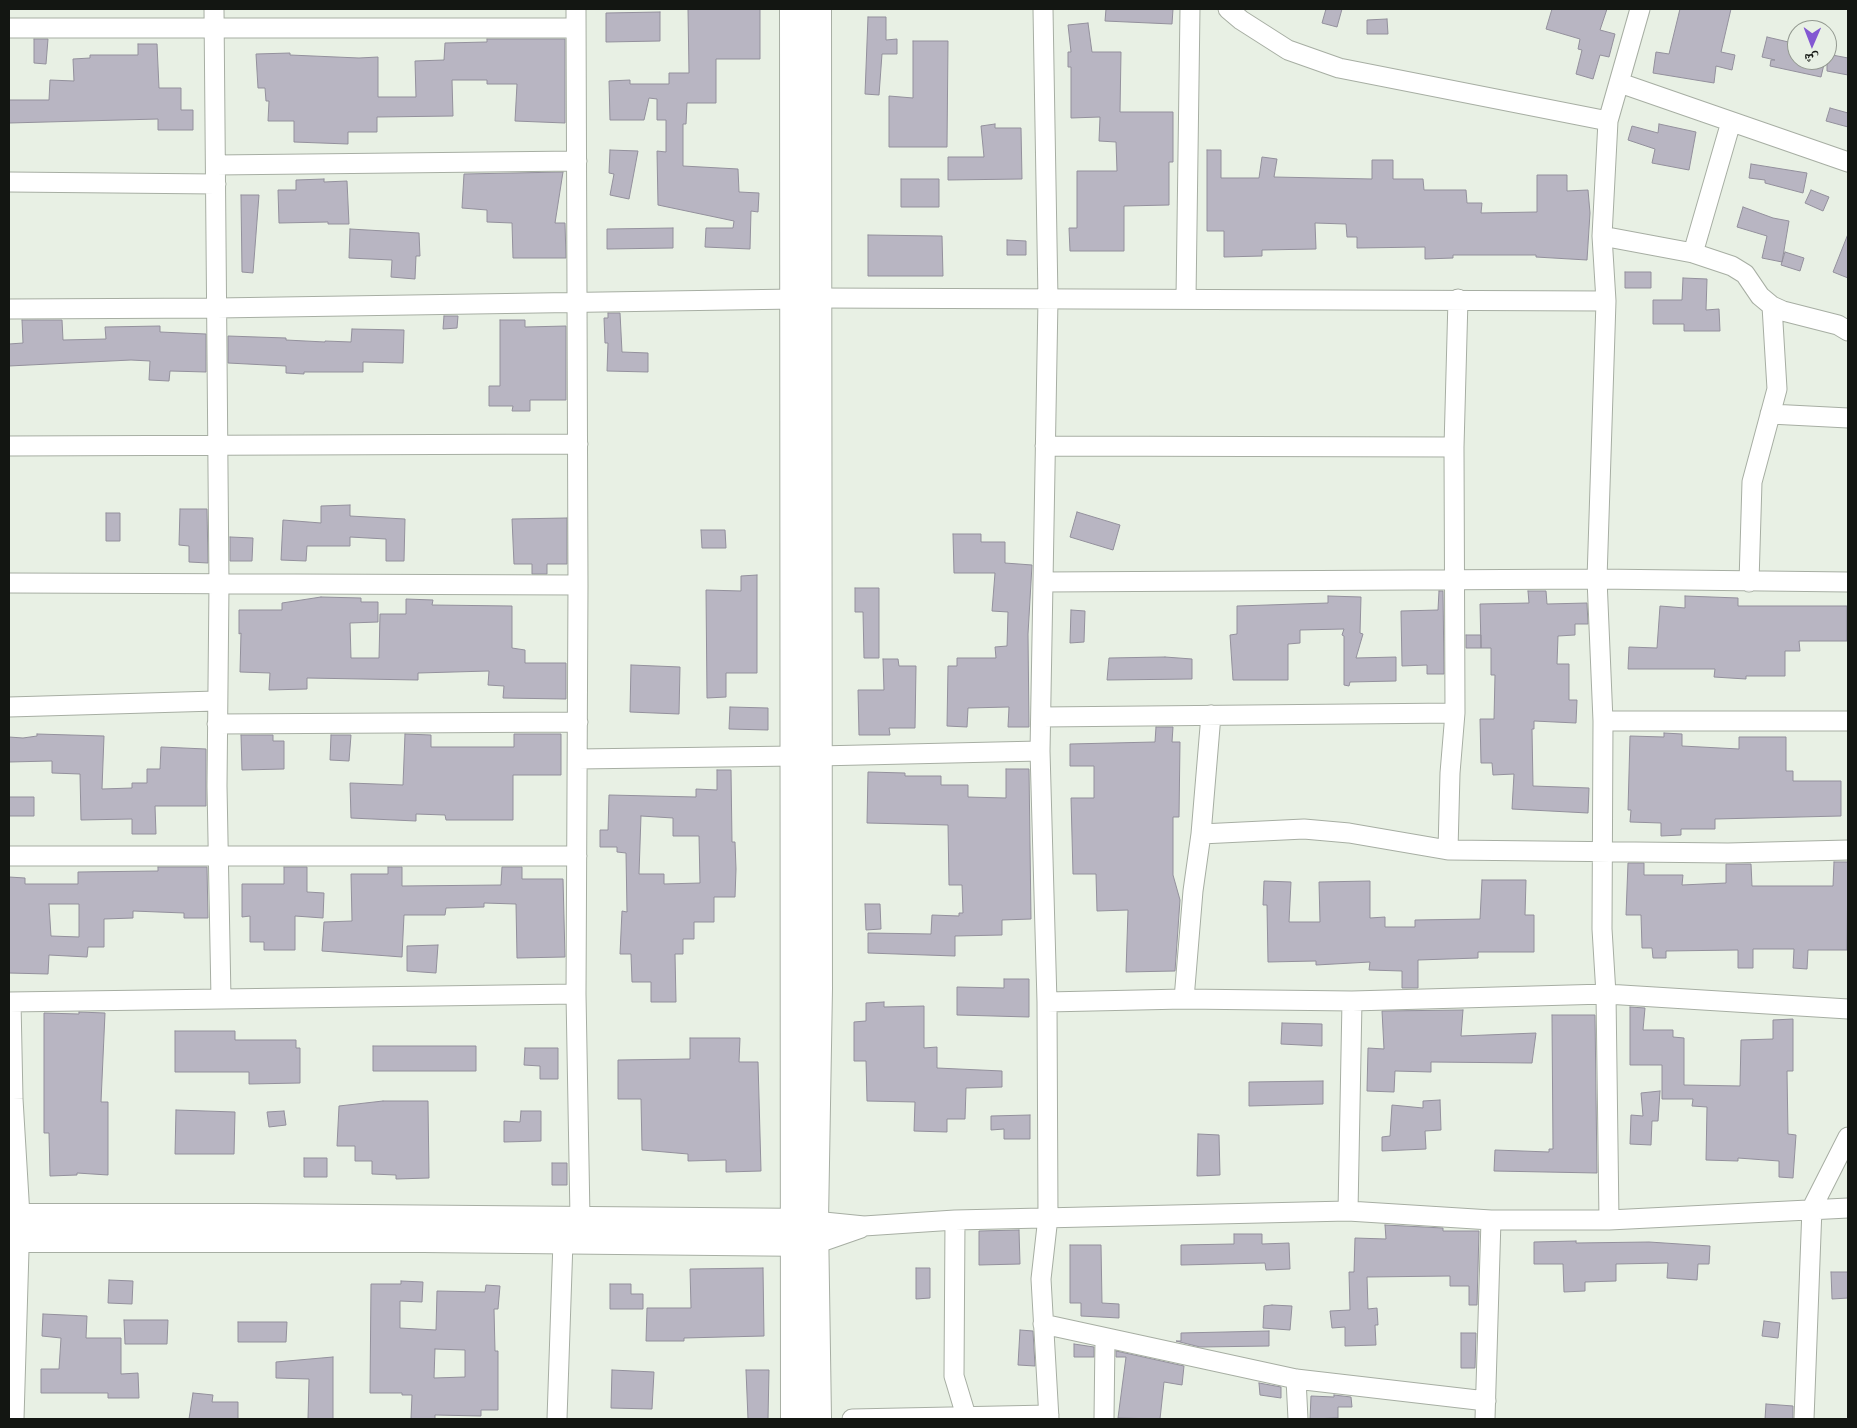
<!DOCTYPE html>
<meta charset="utf-8">
<style>
body{margin:0}
#map{position:relative;width:1857px;height:1428px;overflow:hidden;background:#e8f0e4;font-family:"Crimson Pro","Noto Naskh Arabic",serif}
canvas{display:block}
.frame{position:absolute;inset:0;border:10px solid #131612;pointer-events:none}
.north{position:absolute;left:1787px;top:20px;width:50px;height:50px;box-sizing:border-box;background:#e8f0e4;border:1px solid #939990;border-radius:50%;rotate:181deg;font-size:14px;font-weight:700;line-height:20px;text-align:center;color:#131612}
.north::after{content:'';display:block;margin:auto;width:18px;height:22px;background:#8358d2;clip-path:polygon(50% 0,100% 100%,50% 72%,0 100%)}
</style>
<div id="map">
<canvas width="1857" height="1428"></canvas>
<div class="frame"></div>
<div class="north">ش</div>
</div>
<script>
const context = document.querySelector('canvas').getContext('2d');
context.lineJoin = 'round';
function fill(path, color) { context.fillStyle = color; context.fill(path, 'evenodd'); }
const shape = rows => new Path2D(rows.map(r => 'M' + r).join(''));
function trace(path, color, width, dash) { context.strokeStyle = color; context.lineWidth = width; context.lineCap = dash ? 'butt' : 'round'; context.setLineDash(dash || []); context.stroke(path); }
const building = shape([
 [688,9,760,9,760,59,716,59,716,103,687,103,686,124,683,124,683,166,738,169,739,192,759,193,758,212,751,211,750,249,705,247,706,228,733,228,734,221,658,205,657,151,666,152,666,120,657,120,657,99,649,98,644,120,610,120,609,81,630,80,630,84,669,84,669,73,689,73,688,9],
 [1106,9,1173,9,1172,24,1105,21,1106,9],
 [1326,9,1342,9,1337,27,1322,23,1326,9],
 [1552,9,1607,9,1600,30,1615,34,1609,57,1600,55,1593,79,1576,74,1582,50,1578,49,1580,39,1546,29,1552,9],
 [1680,9,1731,9,1721,52,1735,55,1732,70,1716,66,1714,83,1653,73,1656,52,1669,54,1680,9],
 [660,12,660,41,606,42,606,13,660,12],
 [868,17,886,17,886,40,897,39,897,54,882,54,879,95,865,94,868,17],
 [1387,19,1388,34,1367,34,1367,20,1387,19],
 [1088,23,1092,52,1121,52,1120,112,1173,112,1173,162,1169,162,1169,205,1124,206,1124,251,1070,251,1069,228,1077,228,1077,171,1117,171,1116,142,1099,141,1100,117,1071,118,1071,67,1068,67,1068,52,1071,52,1068,25,1088,23],
 [1767,37,1797,44,1797,60,1825,60,1821,77,1770,66,1771,60,1775,60,1762,57,1767,37],
 [34,39,48,39,46,64,34,63,34,39],
 [487,39,565,39,565,123,515,121,517,84,487,84,487,80,452,80,453,116,377,117,377,132,348,132,348,144,294,142,294,121,268,121,269,101,266,101,265,88,258,88,256,54,290,53,290,55,359,58,378,57,378,97,416,97,415,61,444,60,445,43,487,42,487,39],
 [913,41,948,41,947,147,889,147,889,96,913,98,913,41],
 [138,44,157,44,159,88,181,88,181,110,193,110,193,130,158,130,158,119,9,123,9,100,49,100,50,80,74,81,73,59,90,58,90,55,138,55,138,44],
 [1827,54,1848,58,1848,75,1827,71,1827,54],
 [1830,108,1848,113,1848,127,1826,121,1830,108],
 [995,124,995,128,1021,128,1022,179,948,180,948,157,984,157,981,126,995,124],
 [1659,124,1696,132,1689,170,1652,163,1655,149,1628,140,1632,126,1658,133,1659,124],
 [610,150,638,151,629,199,610,195,614,174,609,173,610,150],
 [1207,150,1221,150,1221,178,1259,178,1262,157,1277,159,1274,177,1372,179,1372,160,1393,160,1393,179,1423,179,1424,190,1466,190,1467,203,1482,203,1481,213,1537,212,1537,175,1567,175,1567,191,1588,190,1590,213,1587,260,1536,257,1536,255,1453,255,1453,258,1425,259,1425,247,1357,248,1357,237,1347,237,1346,224,1315,223,1316,249,1262,250,1262,256,1224,257,1224,231,1207,231,1207,150],
 [1751,164,1807,173,1803,193,1765,183,1765,180,1749,178,1751,164],
 [563,172,555,223,565,223,566,258,513,258,512,223,487,222,487,210,462,208,464,174,563,172],
 [324,179,324,182,347,181,349,224,328,224,328,222,279,223,278,190,296,190,296,180,324,179],
 [901,179,939,179,939,207,901,207,901,179],
 [1811,190,1829,197,1823,211,1805,203,1811,190],
 [241,195,259,195,253,273,242,272,241,195],
 [1743,207,1773,218,1789,221,1782,262,1762,258,1767,236,1737,227,1743,207],
 [673,228,673,248,607,249,607,229,673,228],
 [350,229,419,233,420,256,416,256,415,279,391,277,392,260,349,258,350,229],
 [1848,234,1848,278,1833,272,1848,234],
 [868,235,942,236,943,276,868,276,868,235],
 [1007,240,1026,241,1026,255,1007,255,1007,240],
 [1785,252,1804,258,1800,271,1781,265,1785,252],
 [1625,272,1651,272,1651,288,1625,288,1625,272],
 [1683,278,1707,279,1706,310,1719,309,1720,331,1684,331,1684,324,1653,324,1653,300,1682,300,1683,278],
 [608,313,620,313,622,352,648,353,648,372,607,371,608,343,605,343,604,318,608,318,608,313],
 [444,316,458,316,457,328,443,329,444,316],
 [22,320,62,320,63,340,106,339,105,327,160,326,160,332,206,334,206,372,170,371,169,381,149,380,150,361,131,360,9,366,9,344,23,343,22,320],
 [500,320,525,320,525,327,566,326,566,400,530,400,530,411,512,411,513,406,489,406,489,386,500,386,500,320],
 [352,329,404,330,403,363,363,362,363,372,304,372,304,374,286,373,286,366,228,363,228,336,286,338,286,340,325,342,325,341,351,342,352,329],
 [350,505,350,516,405,519,404,561,386,561,386,539,350,537,350,546,307,546,306,561,281,560,283,520,321,523,321,506,350,505],
 [180,509,207,509,208,563,189,562,189,546,179,545,180,509],
 [1077,512,1120,525,1113,550,1070,537,1077,512],
 [106,513,120,513,120,541,106,541,106,513],
 [567,518,567,564,547,564,547,574,532,574,532,564,514,564,512,519,567,518],
 [701,530,725,530,726,548,702,548,701,530],
 [953,534,981,534,981,542,1005,542,1005,563,1032,565,1028,634,1029,727,1008,727,1009,707,968,708,967,727,947,726,948,666,957,666,957,658,996,658,995,647,1007,646,1008,612,992,611,995,573,954,573,953,534],
 [230,537,253,538,252,561,230,561,230,537],
 [757,575,757,673,726,673,726,697,707,698,706,590,741,591,741,576,757,575],
 [855,588,879,588,879,658,864,658,863,612,855,612,855,588],
 [1439,591,1443,591,1444,674,1427,674,1427,665,1402,666,1401,611,1438,610,1439,591],
 [1528,591,1546,591,1547,604,1587,603,1588,624,1575,624,1575,635,1558,636,1557,664,1569,664,1569,700,1577,700,1576,723,1534,721,1534,729,1532,729,1533,786,1589,788,1588,813,1512,809,1514,774,1493,775,1492,763,1481,763,1480,719,1494,719,1495,675,1491,675,1491,648,1481,648,1480,604,1529,603,1528,591],
 [1328,596,1361,597,1360,633,1363,634,1356,658,1396,657,1396,681,1350,682,1349,686,1344,685,1344,636,1342,635,1344,629,1300,630,1300,643,1288,644,1288,680,1233,680,1230,635,1237,634,1237,606,1328,603,1328,596],
 [1685,596,1738,598,1738,606,1847,606,1847,641,1799,641,1800,651,1785,651,1785,676,1746,676,1746,679,1714,677,1715,669,1628,669,1629,647,1657,648,1660,606,1685,608,1685,596],
 [321,597,361,598,361,602,378,602,378,622,350,623,351,658,379,658,380,614,406,614,406,599,433,600,432,605,512,606,512,648,525,650,525,663,566,663,566,699,503,698,504,686,488,685,489,671,418,673,418,680,307,678,307,689,269,690,270,673,240,672,241,633,239,634,239,610,282,610,282,603,321,597],
 [1071,610,1085,611,1084,642,1070,643,1071,610],
 [1466,635,1481,635,1481,648,1466,648,1466,635],
 [1165,657,1192,659,1192,679,1107,680,1109,658,1165,657],
 [883,659,898,659,899,666,916,666,915,728,889,728,890,735,859,735,858,690,884,690,883,659],
 [631,665,680,667,679,714,630,712,631,665],
 [730,707,768,708,768,730,729,729,730,707],
 [1156,727,1173,727,1172,742,1180,742,1179,817,1173,817,1173,875,1180,900,1175,971,1126,972,1128,910,1097,911,1096,874,1073,874,1071,798,1094,798,1094,766,1070,766,1070,744,1155,742,1156,727],
 [1664,733,1682,734,1682,746,1739,749,1739,737,1786,737,1786,771,1793,771,1793,781,1841,781,1841,816,1715,819,1715,829,1681,829,1681,835,1661,836,1661,823,1630,822,1631,810,1628,810,1630,736,1664,737,1664,733],
 [37,734,104,736,102,789,132,788,132,783,147,783,147,769,160,769,161,747,206,749,206,806,155,806,156,834,132,834,132,819,81,820,80,774,52,773,52,761,9,762,9,737,23,738,37,736,37,734],
 [405,734,431,735,431,747,514,747,514,734,561,734,561,775,513,775,513,820,446,820,445,815,416,814,416,821,351,818,350,783,403,785,405,734],
 [241,735,273,735,273,741,284,741,284,769,242,770,241,735],
 [331,735,351,735,349,761,330,760,331,735],
 [1006,769,1029,769,1031,919,1002,920,1002,935,955,936,955,956,868,953,868,933,931,934,932,915,959,916,959,913,963,913,962,885,949,885,948,825,867,823,868,772,905,773,905,776,941,776,941,785,968,785,968,797,1006,798,1006,769],
 [717,770,731,770,732,842,735,842,736,869,735,897,714,897,714,922,694,922,694,939,683,939,683,954,675,954,676,1002,651,1002,651,982,632,982,631,954,620,954,622,911,627,912,626,853,617,852,617,847,600,847,600,830,608,830,609,795,696,797,696,789,717,790,717,770],
 [641,816,673,818,673,836,699,836,700,883,664,884,664,874,639,874,641,816],
 [9,797,34,797,34,816,9,816,9,797],
 [1834,862,1848,862,1847,950,1808,950,1807,969,1793,968,1794,949,1753,949,1753,968,1738,968,1738,950,1666,951,1666,958,1653,958,1652,948,1642,948,1641,915,1626,915,1628,863,1644,863,1644,875,1683,875,1682,885,1726,883,1726,864,1751,864,1752,886,1833,886,1834,862],
 [158,867,207,867,208,918,184,918,184,913,133,911,133,918,104,919,104,947,88,947,87,957,49,955,48,974,9,973,9,877,25,878,25,884,78,884,78,872,158,871,158,867],
 [49,904,79,904,79,937,51,936,49,904],
 [284,867,307,867,307,892,324,893,323,918,295,916,295,950,264,950,264,942,250,942,250,916,242,917,242,884,284,884,284,867],
 [388,867,402,867,402,886,501,885,502,867,522,867,522,879,563,879,565,957,517,958,516,904,484,903,484,907,446,908,445,915,404,915,402,957,322,951,324,922,352,921,351,874,388,874,388,867],
 [1482,880,1526,880,1525,915,1534,915,1534,952,1478,952,1478,958,1418,960,1418,988,1402,988,1402,971,1369,970,1370,962,1316,965,1316,961,1268,962,1267,905,1263,905,1264,881,1291,882,1289,922,1320,922,1319,882,1370,881,1370,918,1385,917,1385,927,1415,927,1415,920,1480,919,1482,880],
 [865,904,880,904,881,929,866,930,865,904],
 [438,945,436,973,407,971,407,946,438,945],
 [1004,979,1029,979,1029,1017,957,1015,957,987,1004,988,1004,979],
 [884,1002,884,1007,924,1006,924,1048,937,1047,937,1068,1002,1071,1002,1087,966,1088,965,1119,947,1119,947,1132,914,1131,915,1102,867,1101,866,1061,854,1061,854,1022,866,1021,866,1003,884,1002],
 [1630,1007,1645,1008,1643,1030,1673,1030,1673,1037,1684,1038,1684,1085,1740,1086,1741,1040,1773,1039,1773,1020,1793,1019,1793,1071,1787,1071,1788,1134,1796,1135,1793,1178,1779,1177,1779,1161,1738,1158,1738,1161,1706,1160,1707,1107,1692,1106,1693,1099,1662,1099,1662,1065,1630,1065,1630,1007],
 [1463,1010,1461,1036,1536,1033,1532,1063,1431,1062,1431,1072,1395,1071,1394,1092,1367,1091,1368,1048,1384,1049,1382,1011,1463,1010],
 [79,1012,105,1013,101,1102,108,1102,108,1175,77,1173,77,1175,50,1176,49,1133,44,1133,44,1013,79,1014,79,1012],
 [1552,1015,1595,1015,1597,1173,1494,1171,1495,1150,1549,1152,1549,1149,1553,1149,1552,1015],
 [1282,1023,1322,1024,1322,1046,1281,1044,1282,1023],
 [175,1031,235,1031,235,1040,296,1040,296,1048,300,1048,300,1083,249,1084,249,1072,175,1072,175,1031],
 [690,1038,740,1038,739,1062,758,1062,761,1171,726,1172,726,1160,688,1161,688,1154,642,1150,641,1099,618,1099,618,1060,690,1059,690,1038],
 [373,1046,476,1046,476,1071,373,1071,373,1046],
 [525,1048,558,1048,558,1079,540,1079,540,1066,524,1065,525,1048],
 [1323,1081,1323,1104,1249,1106,1249,1082,1323,1081],
 [1660,1091,1658,1121,1652,1121,1651,1145,1630,1144,1631,1115,1643,1116,1641,1093,1660,1091],
 [1440,1100,1441,1130,1425,1131,1426,1149,1382,1151,1382,1137,1390,1136,1392,1105,1423,1108,1423,1101,1440,1100],
 [383,1101,428,1101,429,1178,396,1179,396,1175,372,1174,372,1161,355,1161,355,1146,337,1146,339,1106,383,1101],
 [176,1110,235,1112,234,1154,175,1154,176,1110],
 [284,1111,286,1125,269,1127,267,1112,284,1111],
 [521,1111,541,1111,541,1141,504,1142,504,1121,520,1122,521,1111],
 [1030,1115,1030,1139,1004,1139,1004,1129,991,1130,991,1116,1030,1115],
 [1198,1134,1219,1135,1220,1175,1197,1176,1198,1134],
 [304,1158,327,1158,327,1177,304,1177,304,1158],
 [552,1163,567,1163,567,1185,552,1185,552,1163],
 [1385,1225,1443,1228,1443,1231,1479,1231,1477,1305,1469,1305,1469,1286,1450,1286,1450,1276,1367,1277,1368,1309,1377,1308,1378,1325,1375,1325,1376,1345,1345,1346,1345,1327,1332,1328,1330,1311,1350,1310,1349,1272,1354,1272,1355,1238,1386,1239,1385,1225],
 [1019,1230,1020,1264,979,1265,979,1231,1019,1230],
 [1234,1234,1262,1234,1262,1244,1289,1243,1290,1269,1266,1270,1265,1263,1181,1265,1181,1245,1234,1244,1234,1234],
 [1576,1241,1576,1243,1649,1242,1710,1246,1709,1264,1698,1264,1697,1280,1667,1278,1668,1263,1616,1264,1616,1281,1585,1282,1585,1291,1564,1292,1563,1264,1534,1264,1534,1242,1576,1241],
 [1070,1245,1101,1245,1102,1303,1119,1304,1119,1318,1081,1316,1081,1303,1070,1303,1070,1245],
 [763,1268,764,1336,684,1338,684,1341,646,1341,647,1308,691,1308,690,1269,763,1268],
 [916,1268,930,1268,930,1298,916,1299,916,1268],
 [1831,1272,1848,1272,1848,1298,1832,1299,1831,1272],
 [109,1280,133,1281,132,1304,108,1303,109,1280],
 [401,1281,423,1282,422,1302,400,1301,400,1328,436,1330,437,1291,485,1292,486,1285,500,1286,498,1309,494,1309,495,1351,498,1351,498,1410,481,1410,481,1416,435,1415,435,1419,411,1419,412,1395,402,1395,402,1393,370,1393,371,1284,401,1284,401,1281],
 [435,1349,465,1350,465,1377,434,1378,435,1349],
 [610,1284,631,1284,631,1294,643,1294,643,1309,610,1309,610,1284],
 [1272,1305,1292,1306,1290,1330,1263,1328,1264,1306,1272,1305],
 [43,1314,87,1316,86,1338,121,1338,121,1374,138,1373,139,1398,108,1398,108,1393,41,1393,41,1369,59,1369,61,1338,42,1336,43,1314],
 [124,1320,168,1320,167,1344,125,1344,124,1320],
 [1764,1321,1780,1323,1778,1338,1762,1336,1764,1321],
 [238,1322,287,1322,286,1342,238,1342,238,1322],
 [1020,1330,1033,1331,1035,1366,1018,1365,1020,1330],
 [1269,1331,1269,1346,1200,1347,1176,1341,1181,1341,1181,1333,1269,1331],
 [1461,1333,1476,1333,1475,1368,1461,1368,1461,1333],
 [1074,1344,1094,1347,1094,1357,1074,1357,1074,1344],
 [1116,1351,1184,1366,1182,1385,1164,1382,1160,1419,1118,1418,1126,1357,1116,1357,1116,1351],
 [333,1357,333,1419,308,1419,309,1379,276,1378,276,1362,333,1357],
 [612,1370,654,1372,652,1409,611,1408,612,1370],
 [746,1370,769,1370,768,1419,748,1419,746,1370],
 [1259,1383,1281,1387,1281,1398,1260,1395,1259,1383],
 [193,1393,213,1395,212,1402,238,1402,238,1419,189,1419,193,1393],
 [1334,1395,1351,1397,1352,1407,1338,1407,1338,1418,1310,1419,1311,1396,1334,1397,1334,1395],
 [1766,1404,1793,1406,1793,1419,1765,1419,1766,1404]
]);
const minor = shape([
 [214,9,219,584,217,786,221,999],
 [576,9,578,585,576,994,580,1218],
 [1043,9,1048,299,1040,751,1047,1002,1048,1217,1041,1279,1049,1419],
 [1228,9,1241,20,1288,50,1339,68,1608,121],
 [9,28,576,28],
 [1620,83,1848,162],
 [216,165,577,161],
 [9,182,216,184],
 [1602,236,1693,253,1732,266,1745,274,1760,296,1772,306,1783,311,1838,325,1848,331],
 [1693,253,1731,122],
 [818,298,1606,301],
 [1186,298,1190,9],
 [9,309,217,308,795,299],
 [1770,414,1848,418],
 [9,446,578,444],
 [1045,446,1454,447],
 [1044,582,1597,579,1848,582],
 [1749,582,1752,482,1777,389,1772,306],
 [9,583,578,585],
 [9,707,216,701],
 [1042,717,1455,713],
 [1603,721,1848,721],
 [217,724,578,722],
 [818,756,1040,751],
 [578,759,795,756],
 [1201,834,1304,829,1349,833,1448,850,1728,853,1848,850],
 [1448,850,1450,773,1455,713,1454,447,1458,299],
 [9,856,577,856],
 [1184,999,1193,891,1201,834,1211,715],
 [9,1002,576,994],
 [11,1002,13,1099,20,1216,14,1419],
 [1047,1002,1184,999,1352,1001,1606,994,1848,1009],
 [1348,1211,1352,1001],
 [955,1220,954,1376,967,1419],
 [1609,1220,1606,994,1602,929,1603,721,1597,579,1606,301,1602,236,1608,121,1640,9],
 [814,1221,864,1226,955,1220,1348,1211,1491,1220,1609,1220,1848,1208],
 [815,1244,861,1228],
 [1043,1324,1296,1379,1486,1401],
 [1296,1379,1298,1419],
 [557,1419,563,1241],
 [852,1419,1049,1415],
 [1104,1419,1105,1338],
 [1485,1419,1491,1220],
 [1804,1419,1812,1208,1848,1137]
]);
const tertiary = shape([
 [9,1216,253,1216,813,1221],
 [9,1240,423,1240,812,1244]
]);
const primary = shape([
 [794,9,795,1419],
 [817,1419,814,1221,818,988,817,9]
]);
fill(building, '#b8b5c2');
trace(building, '#93909c', 1);
trace(minor, '#a7aea3', 21);
trace(tertiary, '#a7aea3', 26);
trace(primary, '#a7aea3', 30);
trace(minor, '#fff', 19);
trace(tertiary, '#fff', 24);
trace(primary, '#fff', 28);
</script>
